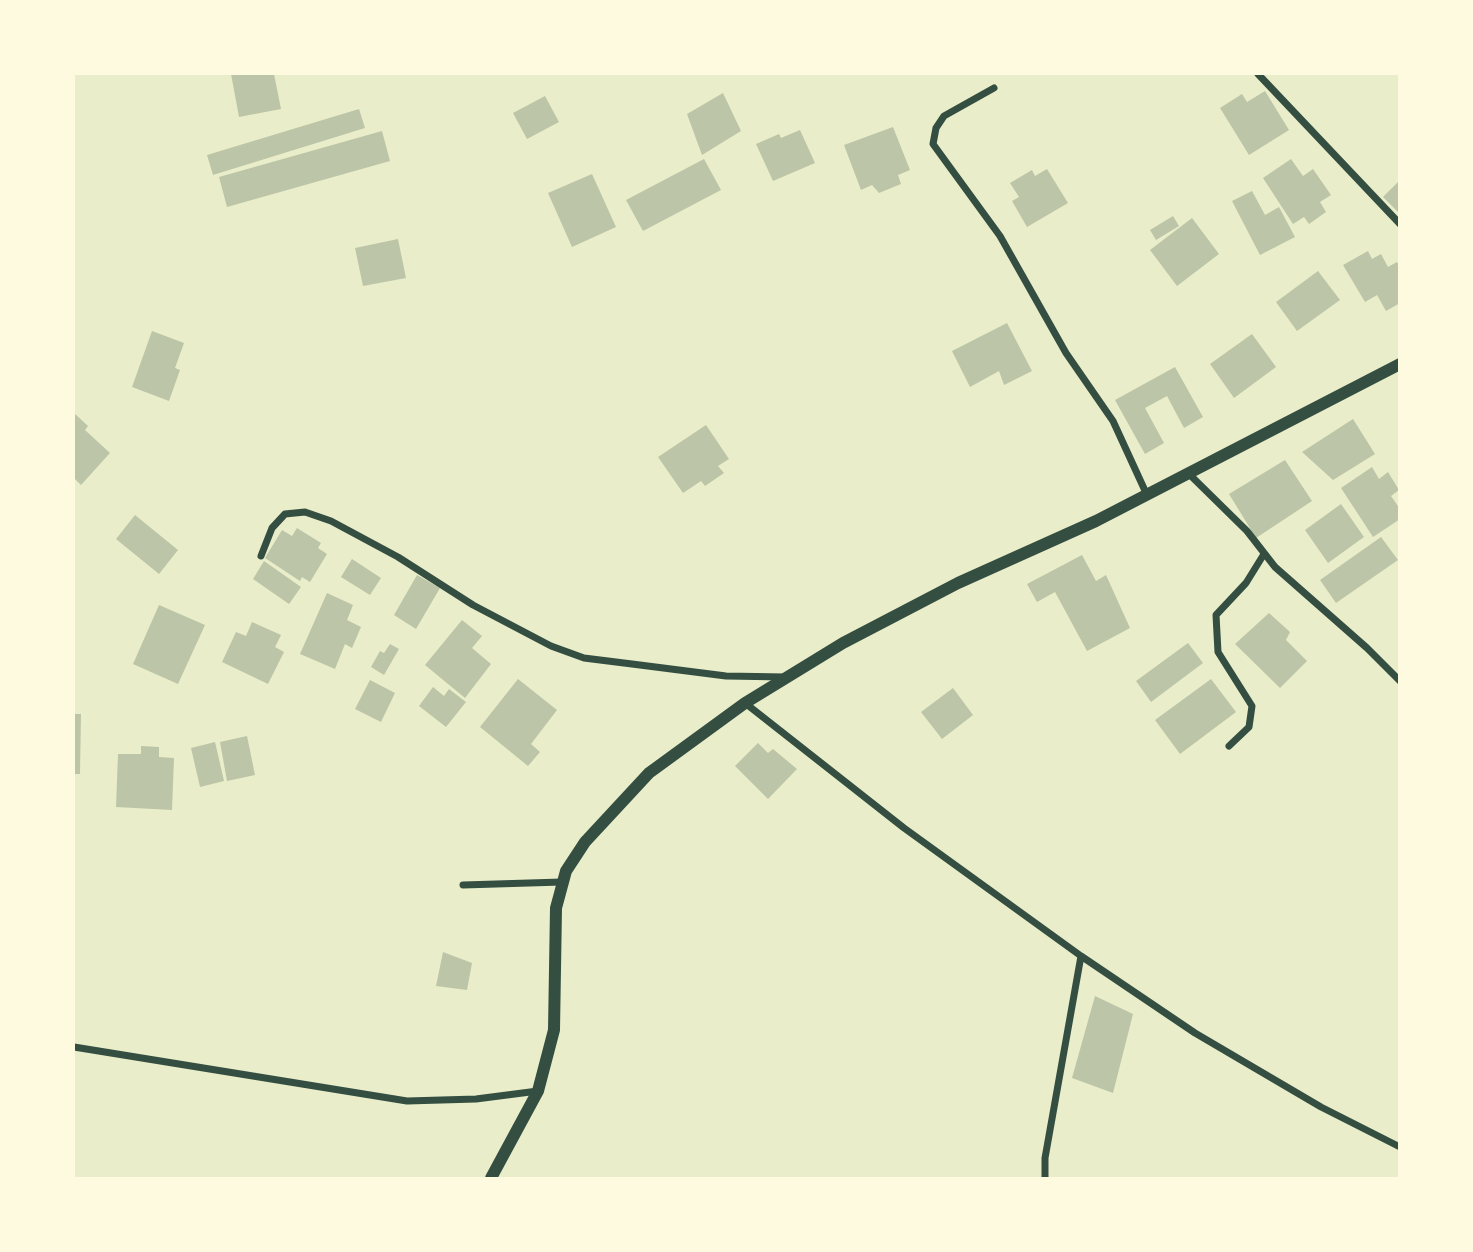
<!DOCTYPE html>
<style>
body{margin:0}
#map{position:relative;width:1473px;height:1252px;overflow:hidden;background:#e9edc9;font-family:"PT Sans",sans-serif}
canvas{display:block}
.frame{position:absolute;inset:0;border:75px solid #fefae0;pointer-events:none}
</style>
<div id="map">
<canvas width="1473" height="1252"></canvas>
<div class="frame"></div>
</div>
<script>
const context = document.querySelector('canvas').getContext('2d');
context.lineJoin = 'round';
function fill(path, color) { context.fillStyle = color; context.fill(path, 'evenodd'); }
const shape = rows => new Path2D(rows.map(r => 'M' + r).join(''));
function trace(path, color, width, dash) { context.strokeStyle = color; context.lineWidth = width; context.lineCap = dash ? 'butt' : 'round'; context.setLineDash(dash || []); context.stroke(path); }
const building = shape([
 [231,74,274,74,281,109,239,117],
 [1265,91,1289,130,1249,155,1220,108,1242,94,1247,102],
 [723,93,741,131,702,155,687,114],
 [545,96,559,122,527,139,513,113],
 [359,109,365,128,213,175,207,155],
 [893,127,910,170,898,175,901,184,879,193,872,185,861,190,844,145],
 [800,130,815,163,773,181,756,144,779,134,781,138],
 [382,131,390,161,227,207,219,177],
 [704,159,721,190,643,231,626,200],
 [1291,159,1303,176,1313,169,1331,195,1320,202,1326,212,1309,224,1304,217,1293,224,1263,178],
 [1047,169,1068,203,1027,227,1012,201,1019,197,1010,183,1032,170,1035,176],
 [592,174,616,227,572,247,548,193],
 [1400,180,1400,214,1383,197],
 [1252,191,1265,215,1279,207,1295,237,1260,255,1232,201],
 [1173,216,1179,226,1156,240,1150,230],
 [1192,218,1219,254,1177,286,1150,250],
 [398,239,406,278,363,286,355,248],
 [1368,251,1372,259,1381,254,1388,267,1397,262,1400,267,1400,303,1386,311,1377,295,1365,302,1343,265],
 [1318,271,1340,300,1297,331,1276,302],
 [1007,323,1032,371,1004,385,999,371,970,387,952,351],
 [152,331,184,343,175,368,180,370,169,401,132,387],
 [1252,334,1276,367,1234,398,1210,364],
 [1175,367,1203,417,1184,428,1167,396,1145,408,1164,443,1145,454,1115,400],
 [74,413,88,426,85,430,110,453,81,485,74,478],
 [1353,419,1375,454,1333,480,1302,452],
 [706,425,729,459,718,466,724,473,705,486,701,481,683,493,658,457],
 [1285,460,1312,501,1256,538,1229,494],
 [1372,467,1379,479,1388,472,1399,490,1391,496,1400,509,1400,519,1373,537,1341,488],
 [1341,504,1364,537,1328,563,1305,530],
 [135,515,178,550,159,574,116,539],
 [297,528,321,543,318,548,327,554,310,582,302,577,300,581,265,558,282,530,292,536],
 [1381,537,1398,560,1336,603,1320,580],
 [1082,555,1096,581,1106,575,1130,628,1087,651,1055,592,1037,602,1027,584],
 [352,559,381,578,370,595,341,577],
 [264,561,301,587,289,604,253,579],
 [417,575,440,588,416,629,394,615],
 [327,593,353,605,347,620,361,627,352,648,345,644,335,669,300,654],
 [159,605,205,625,178,684,133,664],
 [1269,613,1290,632,1286,640,1307,661,1280,688,1235,644],
 [462,620,482,636,472,648,491,664,465,698,425,665],
 [252,622,281,635,275,647,284,652,268,684,222,662,236,632,246,636],
 [1188,643,1203,663,1151,702,1136,681],
 [390,644,399,649,384,675,371,667,380,651,384,653],
 [518,679,557,710,531,744,540,752,528,766,480,727],
 [1211,679,1236,712,1180,754,1155,720],
 [370,680,395,693,381,722,355,709],
 [433,687,444,696,449,689,466,702,446,727,419,706],
 [953,688,973,715,942,739,921,712],
 [74,714,81,714,80,774,74,774],
 [247,736,255,775,227,781,220,742],
 [215,742,224,781,200,787,191,748],
 [758,743,768,753,773,749,797,769,768,799,735,766],
 [141,746,159,747,159,757,174,758,172,810,116,807,118,754,141,754],
 [443,952,472,963,467,990,436,986],
 [1095,996,1133,1014,1113,1093,1072,1078]
]);
const minor = shape([
 [1258,74,1400,224],
 [994,88,944,116,936,128,933,144,1000,236,1066,353,1113,421,1147,495],
 [1188,473,1247,531,1275,567,1367,648,1400,681],
 [261,556,272,528,285,514,305,512,331,521,398,557,473,605,551,646,584,658,632,664,726,676,785,677],
 [745,703,904,828,1081,956,1195,1033,1321,1107,1400,1147],
 [1229,746,1249,727,1252,706,1218,652,1216,615,1246,583,1264,554],
 [463,885,562,882],
 [74,1047,407,1101,476,1099,538,1091],
 [1045,1178,1045,1158,1081,956]
]);
const tertiary = shape([
 [491,1178,538,1091,554,1030,556,908,566,871,585,842,649,773,745,703,843,643,958,583,1096,521,1400,364]
]);
fill(building, '#bcc5a7');
trace(minor, '#344e41', 7);
trace(tertiary, '#344e41', 12);
</script>
